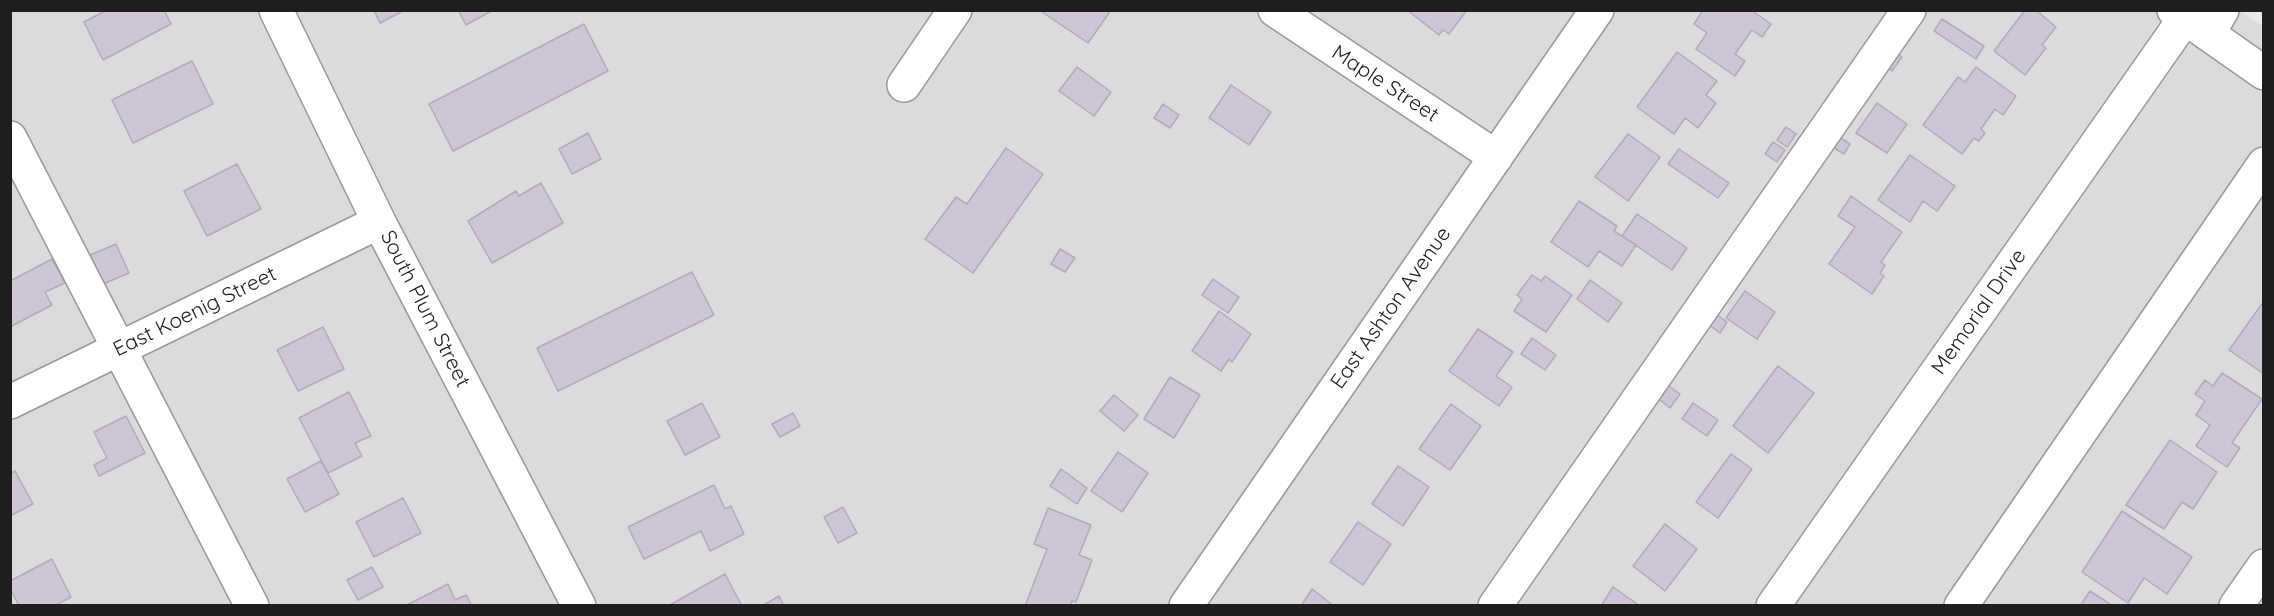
<!DOCTYPE html>
<style>
body{margin:0}
#map{position:relative;width:2274px;height:616px;overflow:hidden;background:#ece5ee;font-family:Quicksand,sans-serif}
canvas{display:block}
.frame{position:absolute;inset:0;border:12px solid #1e1e1e;pointer-events:none}
</style>
<div id="map">
<canvas width="2274" height="616"></canvas>
<div class="frame"></div>
</div>
<script>
const context = document.querySelector('canvas').getContext('2d');
context.lineJoin = 'round';
function fill(path, color) { context.fillStyle = color; context.fill(path, 'evenodd'); }
const shape = rows => new Path2D(rows.map(r => 'M' + r).join(''));
function trace(path, color, width, dash) { context.strokeStyle = color; context.lineWidth = width; context.lineCap = dash ? 'butt' : 'round'; context.setLineDash(dash || []); context.stroke(path); }
function drawText(font, color, halo, rows, align = 'center') {
  context.font = font + ' Quicksand,sans-serif'; context.lineWidth = 4.5; context.setLineDash([]); context.textBaseline = 'middle'; context.strokeStyle = halo; context.fillStyle = color; for (const [text, x, y, turn = 0] of rows) {
    context.save(); context.translate(x, y); context.rotate((+turn || 0) * Math.PI / 180); context.textAlign = isNaN(turn) ? turn : align; if (halo) context.strokeText(text, 0, 0); context.fillText(text, 0, 0); context.restore();
  }
}
const residential = shape([
 [10,11,2240,11,2264,27,2263,605,11,605]
]);
const building = shape([
 [107,10,164,10,171,24,103,60,84,22,107,10],
 [374,10,405,10,380,23,374,10],
 [458,10,493,10,466,25,458,10],
 [1039,10,1106,10,1109,13,1088,43,1039,10],
 [1407,10,1467,10,1449,34,1443,30,1439,35,1407,10],
 [1703,10,1751,10,1771,24,1762,37,1752,30,1735,54,1745,61,1735,76,1696,49,1707,33,1694,24,1703,10],
 [2025,10,2036,10,2056,27,2042,45,2046,48,2025,75,1994,51,2025,10],
 [1942,19,1984,46,1976,59,1934,31,1942,19],
 [584,24,608,71,453,151,429,104,584,24],
 [1889,48,1902,57,1892,71,1879,62,1889,48],
 [1677,52,1717,81,1706,95,1716,103,1698,128,1685,118,1674,134,1637,107,1677,52],
 [192,61,213,104,133,143,112,100,192,61],
 [1077,67,1111,92,1094,116,1059,91,1077,67],
 [1976,67,2016,96,2003,115,1995,109,1981,129,1985,133,1979,141,1974,138,1962,154,1923,125,1958,77,1965,82,1976,67],
 [1231,85,1271,112,1249,145,1209,118,1231,85],
 [1877,103,1907,124,1887,153,1856,133,1877,103],
 [1163,104,1179,115,1170,128,1154,118,1163,104],
 [1786,127,1796,134,1787,147,1777,140,1786,127],
 [588,133,601,159,572,174,559,149,588,133],
 [1628,134,1660,157,1628,201,1595,177,1628,134],
 [1836,135,1850,144,1844,154,1830,145,1836,135],
 [1773,142,1785,150,1777,162,1765,154,1773,142],
 [1006,148,1043,174,973,273,925,239,956,197,967,204,1006,148],
 [1679,149,1729,183,1718,198,1668,164,1679,149],
 [1910,155,1955,186,1937,211,1923,201,1910,222,1878,200,1910,155],
 [237,164,261,209,207,236,184,191,237,164],
 [541,183,563,223,492,263,468,221,516,191,519,196,541,183],
 [1851,196,1902,232,1881,262,1885,265,1880,273,1884,276,1872,294,1829,264,1855,227,1838,216,1851,196],
 [1579,201,1617,226,1614,231,1636,245,1622,266,1599,251,1588,267,1551,242,1579,201],
 [1637,214,1687,248,1672,270,1622,236,1637,214],
 [116,244,129,273,96,287,83,258,116,244],
 [1060,249,1075,258,1065,272,1051,264,1060,249],
 [52,259,65,283,45,292,52,305,10,327,10,281,52,259],
 [692,272,714,315,558,391,537,348,692,272],
 [1532,275,1541,281,1545,276,1572,295,1546,332,1514,311,1522,299,1517,295,1532,275],
 [1213,279,1239,297,1228,313,1202,295,1213,279],
 [1590,280,1622,303,1608,322,1577,299,1590,280],
 [1745,291,1775,312,1757,339,1726,318,1745,291],
 [2264,301,2264,374,2229,350,2264,301],
 [1709,309,1727,322,1720,333,1701,319,1709,309],
 [1219,311,1251,334,1232,362,1229,359,1221,371,1192,351,1219,311],
 [323,327,344,369,298,391,277,350,323,327],
 [1478,329,1513,352,1496,376,1512,387,1499,406,1449,371,1478,329],
 [1532,338,1556,355,1545,370,1521,354,1532,338],
 [1778,366,1814,393,1768,453,1733,426,1778,366],
 [2222,373,2262,399,2232,443,2240,448,2227,467,2196,446,2210,425,2196,415,2205,401,2195,394,2205,380,2213,386,2222,373],
 [1170,377,1200,395,1174,438,1144,419,1170,377],
 [1665,383,1680,394,1670,408,1655,396,1665,383],
 [349,392,371,436,355,443,362,456,328,473,299,418,349,392],
 [1114,395,1138,415,1124,431,1100,411,1114,395],
 [702,403,720,437,685,455,667,421,702,403],
 [1693,403,1718,420,1707,436,1682,419,1693,403],
 [1451,404,1481,426,1450,470,1419,449,1451,404],
 [793,413,800,426,780,437,772,424,793,413],
 [126,416,145,453,99,476,94,465,107,458,94,432,126,416],
 [2170,440,2217,472,2193,509,2182,502,2164,529,2126,505,2170,440],
 [1118,452,1148,473,1122,512,1091,491,1118,452],
 [1731,454,1752,469,1718,518,1696,502,1731,454],
 [321,461,339,494,305,512,287,479,321,461],
 [1398,466,1429,487,1403,526,1372,504,1398,466],
 [1061,469,1087,488,1077,504,1050,486,1061,469],
 [15,471,33,504,10,516,10,474,15,471],
 [714,485,725,509,731,506,744,534,710,551,701,531,644,559,628,527,714,485],
 [403,498,421,533,374,557,356,522,403,498],
 [843,507,857,533,838,543,824,517,843,507],
 [1048,508,1091,525,1079,555,1092,560,1076,602,1072,601,1070,606,1025,606,1047,549,1034,544,1048,508],
 [2122,511,2192,557,2167,594,2144,578,2128,603,2082,572,2122,511],
 [1358,522,1391,544,1363,585,1330,562,1358,522],
 [1665,524,1697,549,1665,591,1633,566,1665,524],
 [52,559,71,597,54,606,19,606,10,588,10,581,52,559],
 [372,567,383,587,358,600,347,580,372,567],
 [725,574,742,606,668,606,725,574],
 [448,584,455,600,466,595,472,606,405,606,448,584],
 [1613,587,1640,606,1601,606,1613,587],
 [1312,589,1334,606,1301,606,1312,589],
 [2090,591,2113,606,2080,606,2090,591],
 [779,596,784,606,762,606,779,596]
]);
const minor = shape([
 [276,10,379,222,579,606],
 [1275,10,1496,157],
 [2174,10,2264,73],
 [2208,34,2222,10],
 [904,85,955,10],
 [10,138,252,606],
 [10,402,379,222],
 [1186,606,1597,10],
 [1495,606,1909,10],
 [1773,606,2185,18],
 [1961,606,2264,164],
 [2236,606,2264,566]
]);
const streetNames = [
 ["Maple Street",1385,84,33],
 ["East Ashton Avenue",1391,308,-55],
 ["South Plum Street",425,309,63],
 ["East Koenig Street",195,312,-26],
 ["Memorial Drive",1979,312,-55]
];
fill(residential, '#dbdbdc');
fill(building, '#cec5d5');
trace(building, '#b5a8bf', 1.5);
trace(minor, '#989898', 36);
trace(minor, '#fff', 33);
drawText('21px', '#1e1e1e', '#fff', streetNames);
</script>
